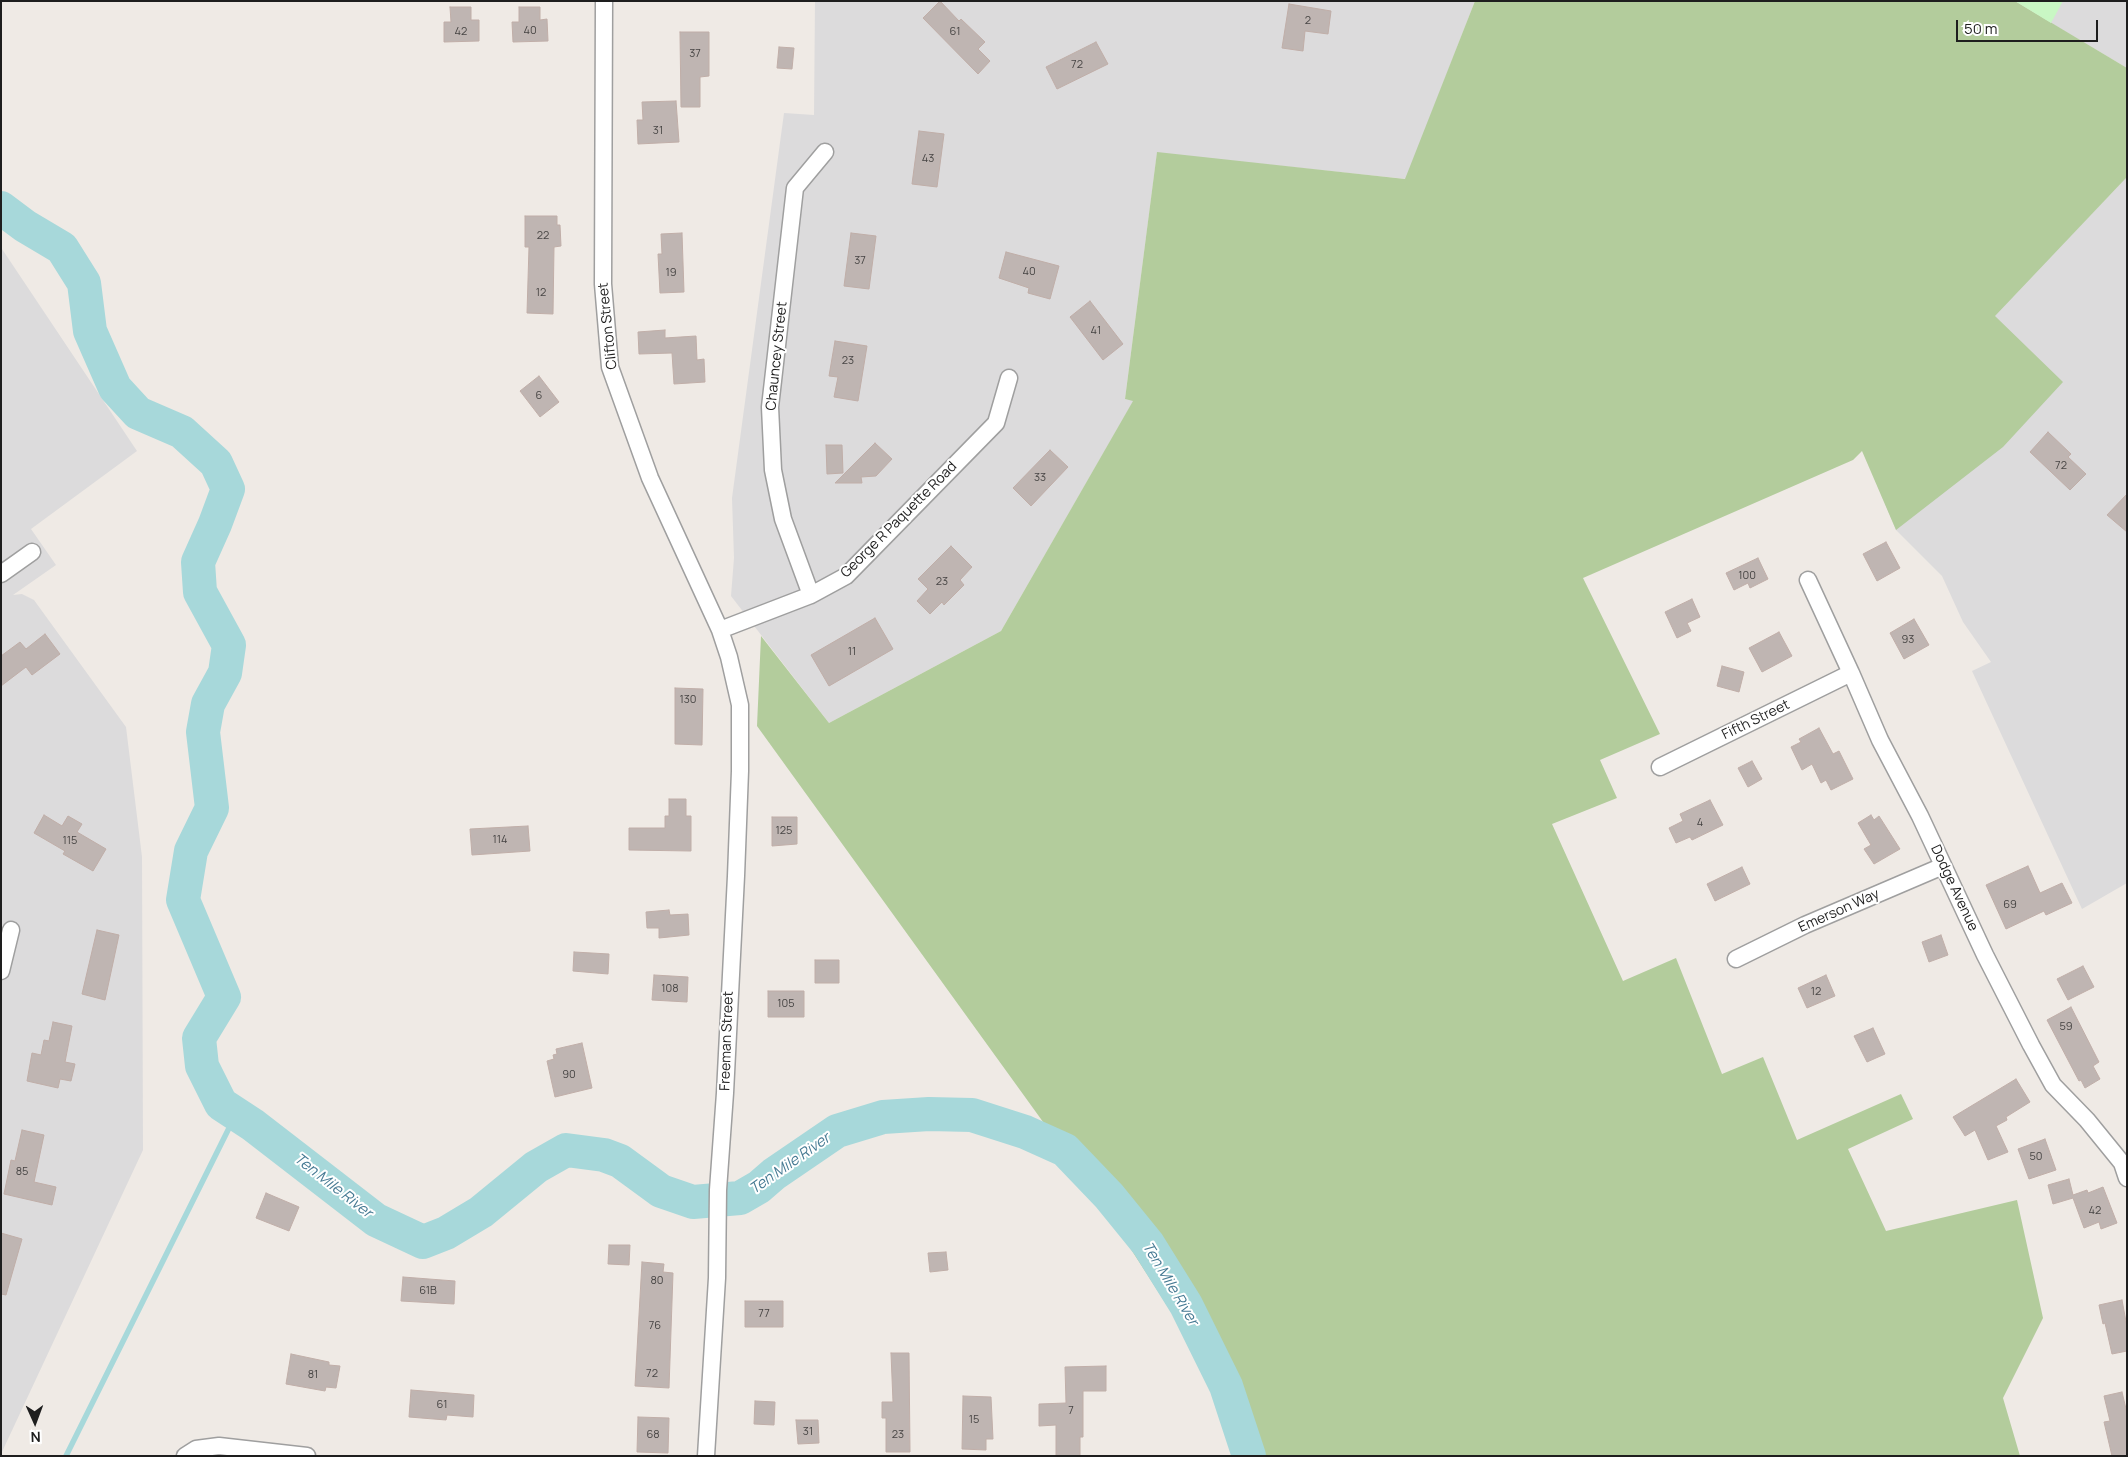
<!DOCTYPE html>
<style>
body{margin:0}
#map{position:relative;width:2128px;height:1457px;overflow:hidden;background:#efeae5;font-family:Manrope,sans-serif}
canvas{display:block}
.frame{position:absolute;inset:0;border:2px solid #1e1e1e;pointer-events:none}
.north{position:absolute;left:10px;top:1397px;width:50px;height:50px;-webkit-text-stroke:4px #fff;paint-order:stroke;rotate:178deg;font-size:14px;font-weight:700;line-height:20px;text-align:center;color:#1e1e1e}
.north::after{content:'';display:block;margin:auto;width:18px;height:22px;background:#1e1e1e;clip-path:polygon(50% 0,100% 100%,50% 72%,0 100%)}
.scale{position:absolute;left:1956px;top:20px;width:142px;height:22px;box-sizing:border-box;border:2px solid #1e1e1e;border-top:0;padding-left:6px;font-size:15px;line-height:18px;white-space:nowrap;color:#1e1e1e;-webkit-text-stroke:4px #fff;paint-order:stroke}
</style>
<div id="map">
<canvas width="2128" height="1457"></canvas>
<div class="frame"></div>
<div class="north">N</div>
<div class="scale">50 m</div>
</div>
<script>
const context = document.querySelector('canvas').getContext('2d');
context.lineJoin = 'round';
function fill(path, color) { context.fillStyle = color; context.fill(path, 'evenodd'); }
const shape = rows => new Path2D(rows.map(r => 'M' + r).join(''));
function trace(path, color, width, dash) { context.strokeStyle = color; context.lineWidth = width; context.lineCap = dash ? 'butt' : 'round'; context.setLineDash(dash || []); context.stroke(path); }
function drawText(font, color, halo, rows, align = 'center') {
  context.font = font + ' Manrope,sans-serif'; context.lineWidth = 4; context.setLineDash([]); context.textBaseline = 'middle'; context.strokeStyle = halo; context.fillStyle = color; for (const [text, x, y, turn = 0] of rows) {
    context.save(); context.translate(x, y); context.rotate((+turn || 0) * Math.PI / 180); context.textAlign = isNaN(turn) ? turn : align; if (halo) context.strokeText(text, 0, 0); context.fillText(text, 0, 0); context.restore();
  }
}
const residential = shape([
 [815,1,1475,1,1406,179,1157,153,1125,399,1134,400,1001,631,829,723,731,596,734,558,732,498,784,113,814,115],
 [2015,1,2127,1,2127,68,2051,23],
 [2127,177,2127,883,2082,909,1972,671,1991,662,1963,622,1942,576,1896,530,1863,451],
 [2,249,137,451,31,529,56,565,13,595,22,594,34,600,126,727,142,857,143,1150,1,1454]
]);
const forest = shape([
 [1475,1,2015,1,2127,68,2127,177,1995,316,2063,382,2003,447,1896,530,1862,451,1853,460,1583,578,1660,734,1600,760,1617,798,1552,824,1623,981,1676,958,1722,1074,1763,1057,1797,1140,1901,1094,1913,1119,1848,1149,1886,1231,2017,1200,2043,1318,2003,1398,2020,1456,1260,1456,1231,1405,1098,1198,757,726,761,636,829,723,1001,631,1133,401,1125,399,1157,152,1405,179]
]);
const park = shape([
 [2015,1,2063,1,2051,23]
]);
const stream = shape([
 [66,1456,236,1114]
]);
const river = shape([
 [1,208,25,226,62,248,84,283,90,331,115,388,138,413,182,432,216,463,228,489,215,524,198,562,200,592,229,645,225,673,208,704,203,732,212,808,191,851,183,900,224,997,199,1038,202,1066,221,1104,253,1125,376,1220,423,1242,446,1233,481,1212,536,1167,566,1150,604,1155,620,1161,661,1191,693,1202,740,1198,759,1187,774,1174,837,1131,883,1117,929,1114,972,1115,1025,1132,1065,1150,1109,1196,1148,1244,1186,1305,1226,1386,1249,1456]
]);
const building = shape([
 [940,1,959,21,961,19,985,42,978,49,990,61,978,74,923,18,940,1],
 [1289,4,1331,11,1328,34,1305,31,1303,51,1282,48,1289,4],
 [450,7,471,7,471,20,479,20,479,41,444,42,444,22,451,22,450,7],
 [519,7,540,7,540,20,547,19,548,41,513,42,512,22,519,22,519,7],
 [680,32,709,32,709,76,700,77,700,107,681,107,680,32],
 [1096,42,1108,64,1057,89,1046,67,1096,42],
 [779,47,794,48,792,69,777,68,779,47],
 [676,101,679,142,638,144,637,120,643,120,642,102,676,101],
 [919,131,944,134,937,187,912,184,919,131],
 [525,216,557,216,557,225,560,225,561,246,554,247,553,314,527,313,529,247,525,247,525,216],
 [682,233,684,292,660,293,658,254,662,254,661,234,682,233],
 [851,233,876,236,869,289,844,286,851,233],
 [1006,252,1059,266,1050,299,1028,293,1029,288,999,278,1006,252],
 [1090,301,1123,344,1103,360,1070,317,1090,301],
 [665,330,665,338,696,336,697,360,704,359,705,382,674,384,672,353,639,354,638,332,665,330],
 [835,341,867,346,858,401,834,397,838,377,829,376,835,341],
 [539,376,559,402,540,417,520,391,539,376],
 [2048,432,2071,454,2068,457,2086,474,2070,490,2030,452,2048,432],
 [875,443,892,459,876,476,861,477,862,483,835,483,875,443],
 [826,445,842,445,843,473,827,474,826,445],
 [1050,450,1068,467,1031,506,1013,488,1050,450],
 [2127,494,2127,532,2107,515,2127,494],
 [1886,542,1900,568,1877,581,1863,554,1886,542],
 [951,546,972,567,960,580,964,585,944,605,942,602,930,614,917,601,928,589,918,579,951,546],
 [1758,558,1768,579,1750,588,1748,583,1734,590,1726,573,1758,558],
 [1692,599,1700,617,1687,623,1691,631,1677,638,1665,612,1692,599],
 [875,618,893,649,829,686,811,655,875,618],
 [1914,619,1929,645,1904,659,1890,633,1914,619],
 [1779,632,1792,656,1762,672,1749,648,1779,632],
 [45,634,60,654,32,675,26,667,1,686,1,656,20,642,26,649,45,634],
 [1722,666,1744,672,1739,692,1717,686,1722,666],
 [675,688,703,689,702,745,675,744,675,688],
 [1819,728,1833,754,1839,751,1853,779,1831,790,1826,780,1821,783,1812,764,1802,770,1791,747,1801,742,1799,739,1819,728],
 [1752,761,1762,779,1748,787,1738,768,1752,761],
 [669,799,686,799,686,816,691,816,691,851,629,850,629,828,665,828,665,816,669,816,669,799],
 [1710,800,1723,825,1692,840,1690,837,1676,843,1669,828,1683,821,1680,814,1710,800],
 [44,815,62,826,68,816,82,824,77,832,106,849,93,871,63,854,65,851,34,833,44,815],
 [1871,815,1874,820,1879,816,1900,849,1874,864,1864,849,1871,845,1858,823,1871,815],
 [772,817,797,817,797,844,772,846,772,817],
 [528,826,530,851,472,855,470,829,528,826],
 [2028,866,2040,893,2062,883,2072,903,2046,915,2044,911,2006,929,1986,885,2028,866],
 [1742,867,1750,884,1715,901,1707,884,1742,867],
 [669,910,670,915,688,914,689,935,659,938,659,928,647,928,646,912,669,910],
 [97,930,119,935,105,1000,82,994,97,930],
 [1941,935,1948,955,1929,962,1922,942,1941,935],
 [574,952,609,954,608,974,573,971,574,952],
 [815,960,839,960,839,983,815,983,815,960],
 [2083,966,2094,987,2068,1000,2057,979,2083,966],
 [654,975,688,977,687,1002,652,1000,654,975],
 [1826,975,1835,996,1807,1008,1798,988,1826,975],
 [768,991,804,991,804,1017,768,1017,768,991],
 [2071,1007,2099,1062,2093,1066,2100,1079,2085,1088,2081,1080,2079,1081,2047,1020,2071,1007],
 [53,1022,72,1026,65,1062,75,1064,71,1081,60,1079,58,1088,27,1081,32,1053,41,1055,44,1040,49,1041,53,1022],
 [1873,1028,1885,1054,1867,1062,1854,1036,1873,1028],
 [582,1043,592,1088,555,1097,547,1061,554,1059,553,1055,557,1054,556,1049,582,1043],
 [2016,1079,2030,1102,2006,1117,2007,1120,1996,1126,2008,1152,1988,1160,1975,1130,1965,1136,1953,1117,2016,1079],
 [22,1130,44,1135,34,1182,56,1187,52,1205,4,1194,11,1160,15,1161,22,1130],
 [2045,1139,2056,1170,2029,1179,2018,1149,2045,1139],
 [2069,1179,2073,1195,2087,1190,2088,1193,2103,1187,2117,1223,2101,1229,2099,1222,2084,1228,2073,1198,2053,1204,2048,1185,2069,1179],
 [266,1193,299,1207,289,1231,256,1218,266,1193],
 [1,1233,22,1239,6,1295,1,1294,1,1233],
 [609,1245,630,1245,629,1265,608,1264,609,1245],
 [946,1252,948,1270,930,1272,928,1253,946,1252],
 [642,1262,664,1264,663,1272,673,1273,669,1388,635,1386,642,1262],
 [403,1277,455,1281,454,1304,401,1301,403,1277],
 [2122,1300,2127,1327,2127,1351,2112,1354,2105,1323,2103,1324,2099,1305,2122,1300],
 [745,1301,783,1301,783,1327,745,1327,745,1301],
 [891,1353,909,1353,910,1452,886,1452,886,1418,882,1418,882,1402,893,1402,891,1353],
 [291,1354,329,1362,329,1365,340,1366,336,1388,326,1387,325,1391,286,1384,291,1354],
 [1106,1366,1106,1391,1083,1391,1083,1437,1080,1437,1080,1456,1056,1456,1056,1425,1039,1426,1039,1404,1066,1403,1065,1367,1106,1366],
 [411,1390,474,1395,473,1417,447,1415,446,1420,409,1417,411,1390],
 [2122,1392,2127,1413,2127,1456,2112,1456,2104,1422,2110,1421,2104,1396,2122,1392],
 [963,1396,991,1397,993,1439,986,1439,986,1450,962,1449,963,1396],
 [755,1401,775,1402,774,1425,754,1424,755,1401],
 [638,1417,669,1418,668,1453,637,1452,638,1417],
 [796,1420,818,1420,819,1443,798,1444,796,1420]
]);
const minor = shape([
 [604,1,603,284,610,367,650,478,720,630,729,657,740,705,740,771,736,876,725,1093,718,1190,717,1278,706,1456],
 [1,574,32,552],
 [1808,580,1851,673,1880,740,1920,816,1985,955,2031,1045,2053,1085,2087,1120,2122,1163,2127,1178],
 [811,595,783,519,773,470,770,407,795,188,825,152],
 [720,630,811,595,846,576,996,423,1009,378],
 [1660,767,1851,673],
 [1736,959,1805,925,1943,866],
 [1,971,11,930],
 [185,1456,196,1449,219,1446,307,1456]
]);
const numberNames = [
 ["2",1308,21],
 ["40",530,31],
 ["42",461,32],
 ["61",955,32],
 ["37",695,54],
 ["72",1077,65],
 ["31",658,131],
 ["43",928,159],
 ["22",543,236],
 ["37",860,261],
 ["40",1029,272],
 ["19",671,273],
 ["12",541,293],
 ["41",1096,331],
 ["23",848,361],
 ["6",539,396],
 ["72",2061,466],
 ["33",1040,478],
 ["100",1747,576],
 ["23",942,582],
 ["93",1908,640],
 ["11",852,652],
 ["130",688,700],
 ["4",1700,823],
 ["125",784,831],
 ["114",500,840],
 ["115",70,841],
 ["69",2010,905],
 ["108",670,989],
 ["12",1816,992],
 ["105",786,1004],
 ["59",2066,1027],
 ["90",569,1075],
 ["50",2036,1157],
 ["85",22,1172],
 ["42",2095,1211],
 ["80",657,1281],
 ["61B",428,1291],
 ["77",764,1314],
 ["76",655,1326],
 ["72",652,1374],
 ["81",313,1375],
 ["61",442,1405],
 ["7",1071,1411],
 ["15",974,1420],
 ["31",808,1432],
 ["68",653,1435],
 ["23",898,1435]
];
const streetNames = [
 ["Clifton Street",608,326,-96],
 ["Chauncey Street",777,356,-84],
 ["George R Paquette Road",899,520,-45],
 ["Fifth Street",1756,720,-26],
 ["Dodge Avenue",1954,888,65],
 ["Emerson Way",1839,911,-24],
 ["Freeman Street",727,1041,-88]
];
const waterNames = [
 ["Ten Mile River",790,1164,-35],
 ["Ten Mile River",333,1186,38],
 ["Ten Mile River",1170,1284,59]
];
fill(residential, '#dcdbdc');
fill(forest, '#b3cc9c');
fill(park, '#c9f7c4');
trace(stream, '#a7d8da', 5.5);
trace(river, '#a7d8da', 34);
fill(building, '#bfb5b2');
trace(building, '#c0aea8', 1);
trace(minor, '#9f9f9f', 19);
trace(minor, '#fff', 16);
drawText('11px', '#464443', null, numberNames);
drawText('14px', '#1e1e1e', '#fff', streetNames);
drawText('italic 15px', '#467a93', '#fff', waterNames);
</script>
